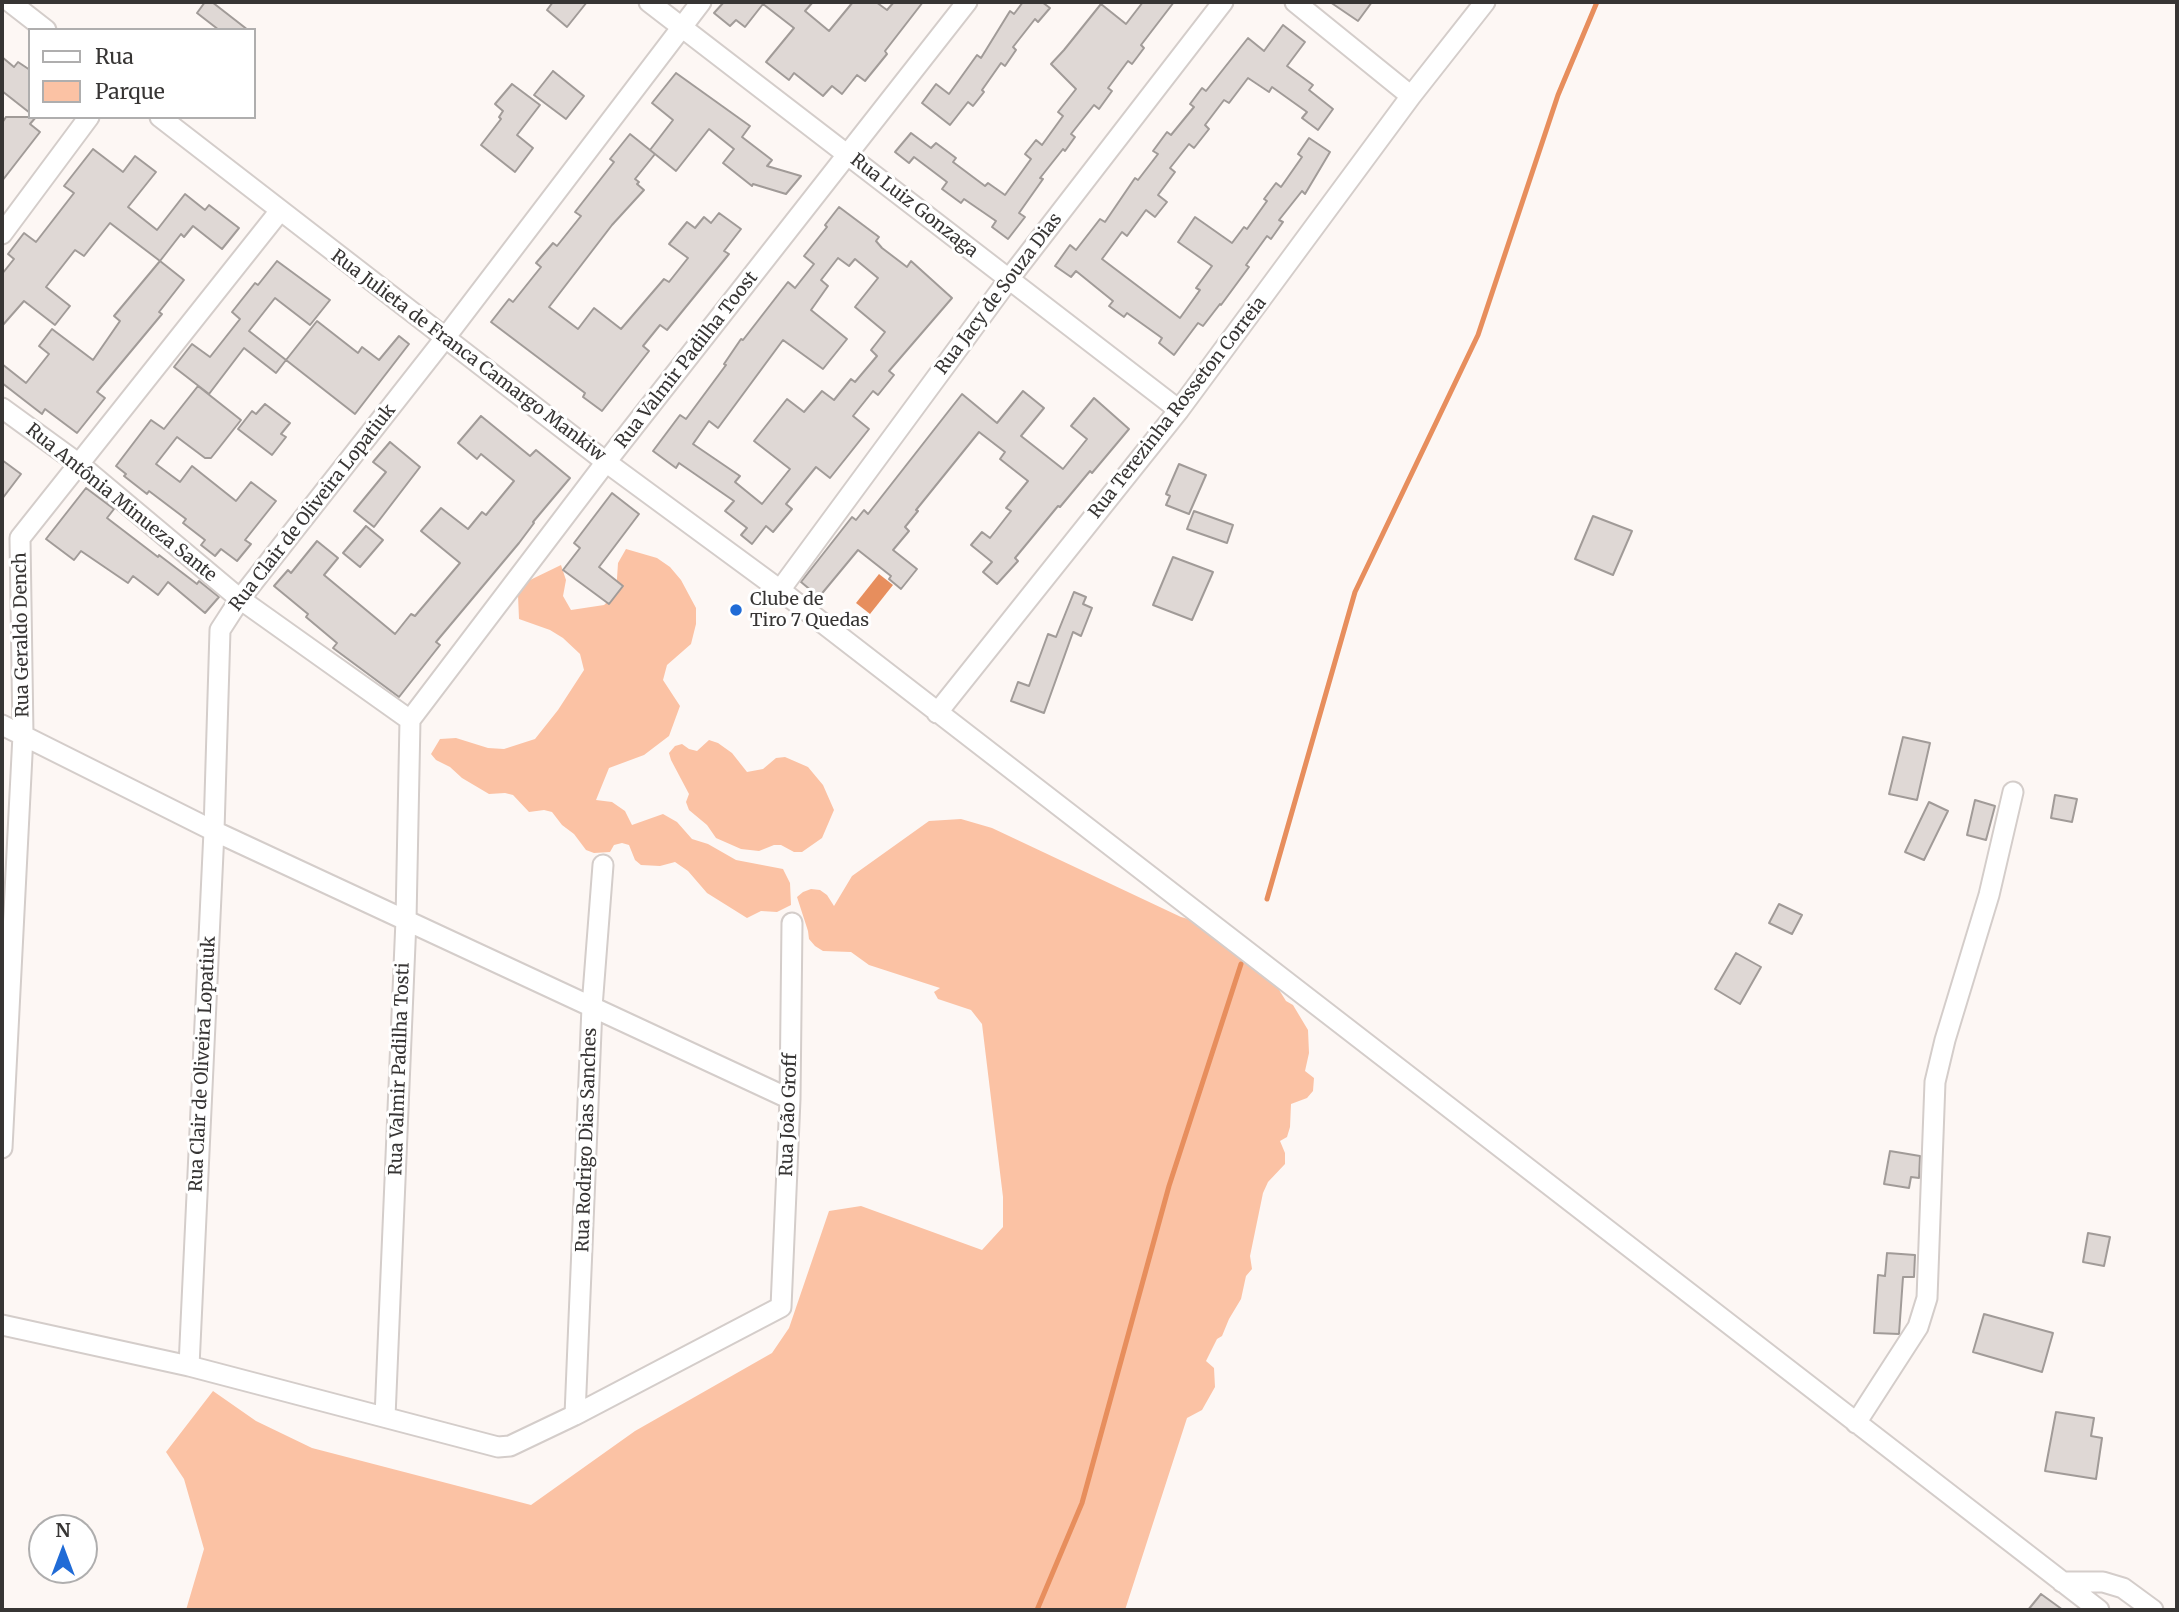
<!DOCTYPE html>
<meta charset="utf-8">
<style>
body{margin:0}
#map{position:relative;width:2179px;height:1612px;overflow:hidden;background:#fdf7f4;font-family:Merriweather,serif}
canvas{display:block}
.frame{position:absolute;inset:0;border:4px solid #373534;pointer-events:none}
.legend{position:absolute;left:28px;top:28px;width:228px;height:91px;box-sizing:border-box;background:#fff;border:2px solid #afaeae;margin:0;padding:9px 12px;list-style:none;font-size:21px;color:#373534}
.legend li{display:flex;align-items:center;gap:14px;height:35px}
.legend b{width:35px;border:2px solid #afaeae}
.north{position:absolute;left:28px;top:1514px;width:70px;height:70px;box-sizing:border-box;background:#fff;border:2px solid #afaeae;border-radius:50%;rotate:0deg;font-size:19px;font-weight:700;line-height:28px;text-align:center;color:#373534}
.north::after{content:'';display:block;margin:auto;width:24px;height:32px;background:#206bd6;clip-path:polygon(50% 0,100% 100%,50% 72%,0 100%)}
</style>
<div id="map">
<canvas width="2179" height="1612"></canvas>
<div class="frame"></div>
<ul class="legend">
<li><b style="height:9px;background:#fff"></b>Rua</li>
<li><b style="height:19px;background:#fbc2a4"></b>Parque</li>
</ul>
<div class="north">N</div>
</div>
<script>
const context = document.querySelector('canvas').getContext('2d');
context.lineJoin = 'round';
function fill(path, color) { context.fillStyle = color; context.fill(path, 'evenodd'); }
const shape = rows => new Path2D(rows.map(r => 'M' + r).join(''));
function trace(path, color, width, dash) { context.strokeStyle = color; context.lineWidth = width; context.lineCap = dash ? 'butt' : 'round'; context.setLineDash(dash || []); context.stroke(path); }
function drawText(font, color, halo, rows, align = 'center') {
  context.font = font + ' Merriweather,serif'; context.lineWidth = 6; context.setLineDash([]); context.textBaseline = 'middle'; context.strokeStyle = halo; context.fillStyle = color; for (const [text, x, y, turn = 0] of rows) {
    context.save(); context.translate(x, y); context.rotate((+turn || 0) * Math.PI / 180); context.textAlign = isNaN(turn) ? turn : align; if (halo) context.strokeText(text, 0, 0); context.fillText(text, 0, 0); context.restore();
  }
}
const green = shape([
 [626,549,657,558,670,567,681,580,696,608,696,624,691,644,667,665,663,680,680,706,669,736,644,755,609,768,596,800,612,802,625,811,632,825,663,814,677,822,692,839,708,844,736,860,783,869,790,883,791,905,777,912,761,911,747,918,707,893,688,871,675,862,660,866,641,865,635,860,629,845,622,843,614,845,610,852,594,853,586,850,574,834,562,825,552,812,544,810,529,812,513,795,505,793,489,794,462,778,450,767,436,760,431,754,440,739,456,738,488,748,504,749,535,739,558,710,584,670,580,654,563,638,550,630,519,619,518,595,522,588,528,581,561,565,566,580,563,596,571,610,604,605,616,594,618,563],
 [709,740,718,743,732,753,747,772,763,769,776,758,785,757,808,767,823,785,834,810,822,838,802,852,794,852,781,845,774,845,759,851,741,849,716,838,707,825,689,810,686,802,689,794,671,760,669,753,675,746,682,744,689,749,697,751],
 [961,819,992,828,1181,917,1206,924,1276,985,1286,1001,1293,1005,1308,1030,1309,1053,1305,1071,1314,1078,1313,1091,1307,1098,1291,1104,1290,1127,1287,1137,1280,1141,1285,1153,1285,1164,1268,1182,1263,1193,1250,1256,1252,1269,1246,1276,1241,1299,1229,1319,1222,1336,1217,1339,1206,1361,1214,1368,1215,1387,1202,1410,1187,1418,1125,1610,186,1610,204,1549,184,1479,166,1452,213,1391,256,1421,312,1448,531,1505,635,1431,772,1353,789,1328,829,1211,861,1206,982,1250,1003,1227,1003,1197,982,1024,971,1010,938,999,934,992,940,988,869,965,851,952,823,951,815,946,809,939,808,931,797,897,803,892,811,889,820,890,827,895,834,906,852,876,929,821]
]);
const water = shape([
 [879,574,893,585,870,614,856,603]
]);
const stream = shape([
 [1267,899,1355,592,1478,335,1558,95,1597,2],
 [1037,1610,1082,1503,1169,1186,1241,964]
]);
const building = shape([
 [205,2,212,2,248,30,219,30,197,13,205,2],
 [553,2,587,2,567,27,547,10,553,2],
 [724,2,813,2,805,11,829,31,853,2,876,2,887,10,894,2,923,2,885,51,887,54,865,81,857,75,842,94,832,86,823,96,794,73,789,80,766,62,794,28,763,4,745,27,736,20,730,26,714,13,724,2],
 [1023,2,1042,2,1050,8,1038,22,1035,19,1013,47,1016,50,1005,66,1001,63,982,90,984,92,973,106,968,102,950,125,922,103,936,84,949,94,977,55,981,58,1010,11,1014,14,1023,2],
 [1143,2,1174,2,1141,45,1144,48,1132,64,1128,61,1108,88,1112,91,1099,109,1094,105,1071,134,1075,137,1065,151,1063,149,1040,178,1043,179,1019,213,1025,217,1008,239,992,227,996,221,964,199,961,203,942,189,947,182,914,157,909,163,895,152,911,133,931,148,936,143,956,158,953,162,985,186,988,183,1005,195,1031,159,1025,154,1036,140,1042,145,1063,116,1058,112,1076,89,1051,64,1064,50,1101,4,1126,24,1143,2],
 [1330,2,1372,2,1358,21,1330,2],
 [1283,25,1305,42,1287,66,1313,85,1309,90,1333,109,1318,130,1302,118,1307,112,1272,87,1269,92,1248,78,1229,103,1224,100,1205,125,1209,129,1194,148,1189,144,1170,168,1175,172,1158,195,1167,202,1155,217,1146,210,1127,236,1122,232,1102,259,1180,318,1200,290,1196,288,1212,266,1178,242,1195,217,1232,243,1244,227,1247,229,1267,201,1264,199,1276,183,1281,187,1302,157,1298,154,1309,138,1330,152,1305,194,1302,191,1279,220,1283,222,1271,239,1267,236,1246,265,1249,267,1221,305,1220,304,1203,326,1198,323,1174,355,1159,343,1162,338,1127,313,1124,317,1109,306,1113,301,1076,271,1071,277,1055,266,1070,245,1076,250,1100,219,1105,222,1135,178,1138,180,1158,154,1153,151,1167,132,1171,135,1194,107,1190,104,1202,88,1206,91,1248,38,1264,51,1283,25],
 [2,57,14,67,18,62,30,70,30,113,2,91,2,57],
 [553,71,584,96,566,119,534,95,553,71],
 [676,73,750,126,742,137,772,160,767,166,801,176,786,194,753,184,752,186,723,163,734,149,709,129,676,171,650,150,673,120,652,103,676,73],
 [512,84,540,105,517,135,533,148,515,172,481,145,501,119,499,117,503,111,495,104,512,84],
 [6,117,36,117,30,124,40,132,2,181,2,123,6,117],
 [630,134,655,154,635,179,639,182,637,184,644,190,612,225,549,307,578,329,594,308,621,329,664,279,669,282,688,258,669,244,687,222,695,228,704,217,711,223,719,213,741,229,724,251,729,254,667,330,660,325,643,346,649,351,602,411,583,397,585,393,491,322,509,299,513,302,541,267,536,263,553,243,557,246,581,216,575,212,614,162,610,159,630,134],
 [93,149,123,172,135,156,156,172,128,207,157,230,185,194,205,210,209,205,239,228,222,249,193,226,184,237,181,234,160,261,110,223,84,256,75,250,46,287,70,306,55,325,24,301,2,326,2,274,14,259,8,254,24,233,36,242,74,193,64,186,93,149],
 [839,207,879,237,876,241,882,248,907,267,911,261,952,298,889,371,894,375,878,395,873,391,853,416,869,429,846,458,830,478,816,467,786,504,792,509,773,532,766,526,752,544,741,535,747,528,725,511,734,501,679,463,676,468,653,451,680,415,686,419,726,365,724,364,741,339,743,340,788,282,795,288,814,264,804,256,827,227,825,225,839,207],
 [838,258,849,266,855,259,878,278,855,307,885,332,871,350,877,356,855,382,851,379,834,400,822,391,804,412,787,399,754,441,790,469,762,504,735,482,740,476,693,444,709,421,718,428,783,340,823,369,847,339,811,310,828,286,821,280,838,258],
 [160,261,184,280,159,312,162,314,97,392,105,398,77,433,45,409,42,414,2,383,2,364,26,383,49,354,39,346,52,329,93,360,120,321,114,316,160,261],
 [277,261,330,300,310,325,275,298,249,331,286,360,276,373,244,348,209,394,174,367,192,344,210,357,240,319,232,312,255,283,258,285,277,261],
 [317,321,358,353,362,347,379,360,399,336,409,344,355,414,286,360,317,321],
 [198,386,241,420,211,458,205,458,177,437,156,464,180,482,192,466,236,501,251,482,276,501,245,540,251,544,237,561,221,549,215,556,201,545,205,540,183,523,186,519,149,491,147,494,124,476,126,474,116,466,151,420,164,429,198,386],
 [1023,391,1044,408,1021,436,1063,469,1087,439,1071,426,1094,398,1129,429,1092,473,1090,471,1060,507,1058,506,1015,558,1018,561,997,584,983,572,992,562,971,545,982,532,990,538,1011,511,1006,508,1028,481,1000,459,1005,452,979,432,916,510,918,511,905,527,909,531,893,550,917,569,901,589,889,579,891,576,858,550,819,597,801,582,852,517,856,520,864,510,868,514,962,394,997,423,1023,391],
 [265,404,290,423,281,434,286,437,272,455,238,429,252,411,256,414,265,404],
 [481,416,530,456,536,450,570,478,533,522,534,523,519,543,436,642,440,645,399,697,333,648,337,643,306,617,308,614,274,586,288,570,291,573,317,541,338,558,324,575,395,634,411,614,415,616,460,563,421,531,441,508,468,529,482,512,486,515,514,481,481,454,477,459,458,443,481,416],
 [390,442,420,467,374,527,354,511,386,472,373,462,390,442],
 [2,460,21,474,2,499,2,460],
 [1179,464,1206,475,1189,514,1166,505,1170,496,1166,494,1179,464],
 [86,488,114,509,107,518,158,557,159,555,197,584,199,581,219,597,205,613,168,582,158,595,133,576,128,583,81,551,74,560,46,539,86,488],
 [612,493,639,514,599,567,623,586,609,604,563,570,580,548,574,543,612,493],
 [1194,511,1233,525,1227,543,1187,529,1194,511],
 [1593,516,1632,531,1613,575,1575,559,1593,516],
 [366,526,383,540,360,567,343,553,366,526],
 [1173,557,1213,572,1192,620,1153,605,1173,557],
 [1074,592,1086,597,1083,604,1092,608,1081,636,1073,632,1044,713,1011,701,1018,682,1029,686,1048,634,1056,637,1074,592],
 [1903,737,1930,743,1917,800,1889,794,1903,737],
 [2055,795,2077,799,2072,822,2051,818,2055,795],
 [1975,800,1995,806,1986,840,1967,835,1975,800],
 [1929,802,1948,811,1924,860,1905,852,1929,802],
 [1779,904,1802,915,1792,934,1769,923,1779,904],
 [1736,953,1761,967,1740,1004,1715,989,1736,953],
 [1890,1151,1920,1156,1919,1178,1911,1177,1909,1188,1884,1184,1890,1151],
 [2088,1233,2110,1237,2104,1266,2083,1262,2088,1233],
 [1887,1253,1915,1255,1914,1277,1903,1277,1899,1334,1874,1333,1878,1275,1885,1276,1887,1253],
 [1984,1314,2053,1333,2042,1372,1973,1352,1984,1314],
 [2056,1412,2094,1418,2091,1436,2102,1438,2096,1479,2045,1471,2056,1412],
 [2041,1594,2063,1610,2028,1610,2041,1594]
]);
const minor = shape([
 [10,2,46,30],
 [649,2,1179,410],
 [1295,2,1411,96],
 [160,117,606,462,780,590,2099,1610],
 [2,234,89,117],
 [2,408,79,464,240,599,410,720],
 [780,590,1009,279,1223,2],
 [937,713,1179,410,1411,96,1485,2],
 [410,720,606,462,967,2],
 [2,725,214,831,790,1099],
 [2,1148,23,735,20,538,279,212],
 [2,1325,189,1366,498,1447,510,1446,575,1415,781,1307,790,1099,792,923],
 [189,1366,214,831,220,630,240,599,445,338,701,2],
 [575,1415,592,1007,603,865],
 [385,1417,406,920,410,720],
 [1856,1423,1918,1327,1927,1298,1935,1082,1945,1040,1989,895,2013,792],
 [2062,1582,2103,1582,2123,1588,2153,1610]
]);
const markers = [
 [736,610,7,"#206bd6"]
];
const streetNames = [
 ["Rua Luiz Gonzaga",914,206,38],
 ["Rua Jacy de Souza Dias",999,294,-53],
 ["Rua Julieta de Franca Camargo Mankiw",468,356,37],
 ["Rua Valmir Padilha Toost",687,360,-52],
 ["Rua Terezinha Rosseton Correia",1178,408,-52],
 ["Rua Antônia Minueza Sante",121,503,39],
 ["Rua Clair de Oliveira Lopatiuk",313,508,-52],
 ["Rua Geraldo Dench",22,635,-91],
 ["Rua Clair de Oliveira Lopatiuk",203,1064,-87],
 ["Rua Valmir Padilha Tosti",400,1069,-88],
 ["Rua João Groff",789,1115,-88],
 ["Rua Rodrigo Dias Sanches",587,1140,-88]
];
const poiNames = [
 ["Clube de",750,600],
 ["Tiro 7 Quedas",750,621]
];
fill(green, '#fbc2a4');
fill(water, '#e78e5d');
trace(stream, '#e78e5d', 5);
fill(building, '#dfd8d5');
trace(building, '#a19b98', 2);
trace(minor, '#d4cdca', 23);
trace(minor, '#fff', 19);
for (const [x, y, r, color] of markers) { const dot = new Path2D(); dot.arc(x, y, r, 0, 2 * Math.PI); context.fillStyle = color; context.fill(dot); trace(dot, '#fff', 2.5); }
drawText('18px', '#373534', '#fff', streetNames);
drawText('18px', '#373534', '#fff', poiNames, 'left');
</script>
